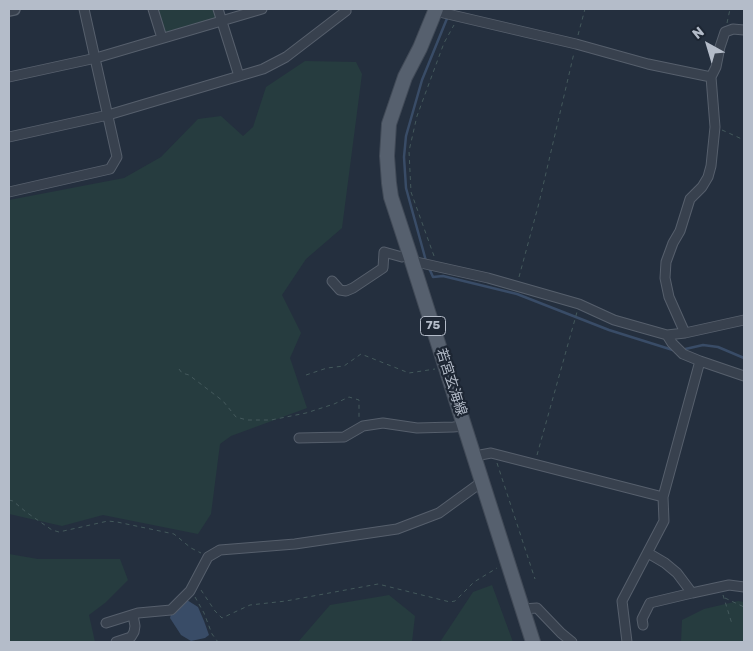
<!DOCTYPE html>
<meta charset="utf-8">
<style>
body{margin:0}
#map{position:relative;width:753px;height:651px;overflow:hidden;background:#242f3e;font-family:Rubik,sans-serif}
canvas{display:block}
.frame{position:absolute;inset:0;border:10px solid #b4bcc9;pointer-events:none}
.north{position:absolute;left:683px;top:20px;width:50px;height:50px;-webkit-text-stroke:4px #1d2633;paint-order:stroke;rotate:321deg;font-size:14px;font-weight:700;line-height:20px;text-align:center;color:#b4bcc9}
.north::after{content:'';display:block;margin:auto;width:18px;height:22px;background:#b4bcc9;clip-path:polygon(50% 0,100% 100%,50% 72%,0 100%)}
</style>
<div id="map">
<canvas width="753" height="651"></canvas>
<div class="frame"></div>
<div class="north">N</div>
</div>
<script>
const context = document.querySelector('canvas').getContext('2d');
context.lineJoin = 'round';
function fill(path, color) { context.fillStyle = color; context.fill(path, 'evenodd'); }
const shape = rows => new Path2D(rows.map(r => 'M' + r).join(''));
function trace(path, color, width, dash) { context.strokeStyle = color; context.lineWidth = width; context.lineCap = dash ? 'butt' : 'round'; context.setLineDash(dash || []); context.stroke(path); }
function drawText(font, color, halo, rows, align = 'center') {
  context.font = font + ' Rubik,"Noto Sans JP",sans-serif'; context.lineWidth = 4.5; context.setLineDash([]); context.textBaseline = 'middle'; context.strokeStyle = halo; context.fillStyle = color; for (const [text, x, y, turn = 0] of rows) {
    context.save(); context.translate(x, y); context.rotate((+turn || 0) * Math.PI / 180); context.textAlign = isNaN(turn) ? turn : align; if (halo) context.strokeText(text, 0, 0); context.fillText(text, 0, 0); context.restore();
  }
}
const green = shape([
 [156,9,215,9,217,16,215,19,165,34,162,31],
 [305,61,356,62,362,74,342,228,306,259,282,295,301,333,290,358,307,408,231,436,220,444,211,514,198,534,103,515,62,526,9,514,9,200,124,178,161,157,198,119,221,116,243,136,253,127,266,87],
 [9,554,38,559,120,559,128,580,105,603,89,615,95,642,9,642],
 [492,585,513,642,440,642,473,592],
 [389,595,415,616,412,642,298,642,330,605],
 [738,601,744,602,744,642,681,642,682,620,704,609]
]);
const water = shape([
 [187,600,198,607,204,621,209,635,205,638,191,641,181,635,170,618,171,614]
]);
const stream = shape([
 [426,261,406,188,404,157,406,136,422,80,448,16],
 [429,268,433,277,443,276,517,294,609,330,676,351],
 [681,350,703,345,718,347,744,358]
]);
const path = shape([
 [727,23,730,9],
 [578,35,585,9],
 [722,130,744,140],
 [434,256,411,192,409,151,417,116,444,43,454,25],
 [519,277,539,203,574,53],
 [179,369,182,373,189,375,223,401,236,417,247,420,271,420,306,413,334,404,349,397,359,400,359,420],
 [306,375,327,368,344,366,361,354,409,373,435,369],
 [537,455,577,312],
 [497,463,535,579],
 [9,500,13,501,26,512,52,530,59,532,108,521,117,522,174,534,191,548,201,553],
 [201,590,215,611,222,618,250,605,286,601,378,584,450,602,455,601,474,582,497,568],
 [723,595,732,624],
 [195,597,204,613,212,634,218,642],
 [725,598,744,607]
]);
const minor = shape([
 [153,9,162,38],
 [218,9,239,76],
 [435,11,576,44,648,64,711,77],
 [9,77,96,58,262,9],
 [9,137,108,115,263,69,286,57,346,11,345,9],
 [9,192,110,169,117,157,84,9],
 [412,261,488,278,579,304,614,320,667,335,685,333,744,320],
 [332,281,340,290,346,291,353,288,383,268,384,252,402,257,410,255],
 [685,333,669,297,665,278,666,262,673,243,680,231,690,199,702,187,708,177,711,166,715,127,711,77,716,67,720,47,725,32,733,29,744,30],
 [667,335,672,343,683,354,700,361,744,376],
 [299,438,344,437,363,426,383,423,417,428,453,427,465,426],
 [475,456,491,453,663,497],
 [648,553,665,563,677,573,692,593,729,585,744,587],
 [523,609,537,608,561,633,572,642],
 [106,623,138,613,171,610,190,591,208,557,220,550,295,544,397,529,439,513,483,481],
 [643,625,642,619,650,603,692,593],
 [116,642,131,637,134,632,135,626,133,615],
 [627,642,622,601,664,521,663,497,700,361]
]);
const tertiary = shape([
 [9,10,14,9]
]);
const primary = shape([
 [436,9,420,48,405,77,389,124,387,156,389,183,391,197,410,255,533,642]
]);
const shields = [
 [433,326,25]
];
const shieldNames = [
 ["75",433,326]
];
const streetNames = [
 ["若宮玄海線",451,382,72]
];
fill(green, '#263c3f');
fill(water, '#394c67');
trace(stream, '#394c67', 2.5);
trace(minor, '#565f6c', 11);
trace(tertiary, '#565f6c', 14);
trace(primary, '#414a57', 16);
trace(path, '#44595c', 1, [4, 4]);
trace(minor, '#38414e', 9);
trace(tertiary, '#38414e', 11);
trace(primary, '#56606e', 14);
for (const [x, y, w] of shields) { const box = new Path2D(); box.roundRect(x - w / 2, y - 9.5, w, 19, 4); context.fillStyle = '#1d2633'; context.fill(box); trace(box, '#b4bcc9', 1); }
drawText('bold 12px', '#b4bcc9', null, shieldNames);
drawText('14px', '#b4bcc9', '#1d2633', streetNames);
</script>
